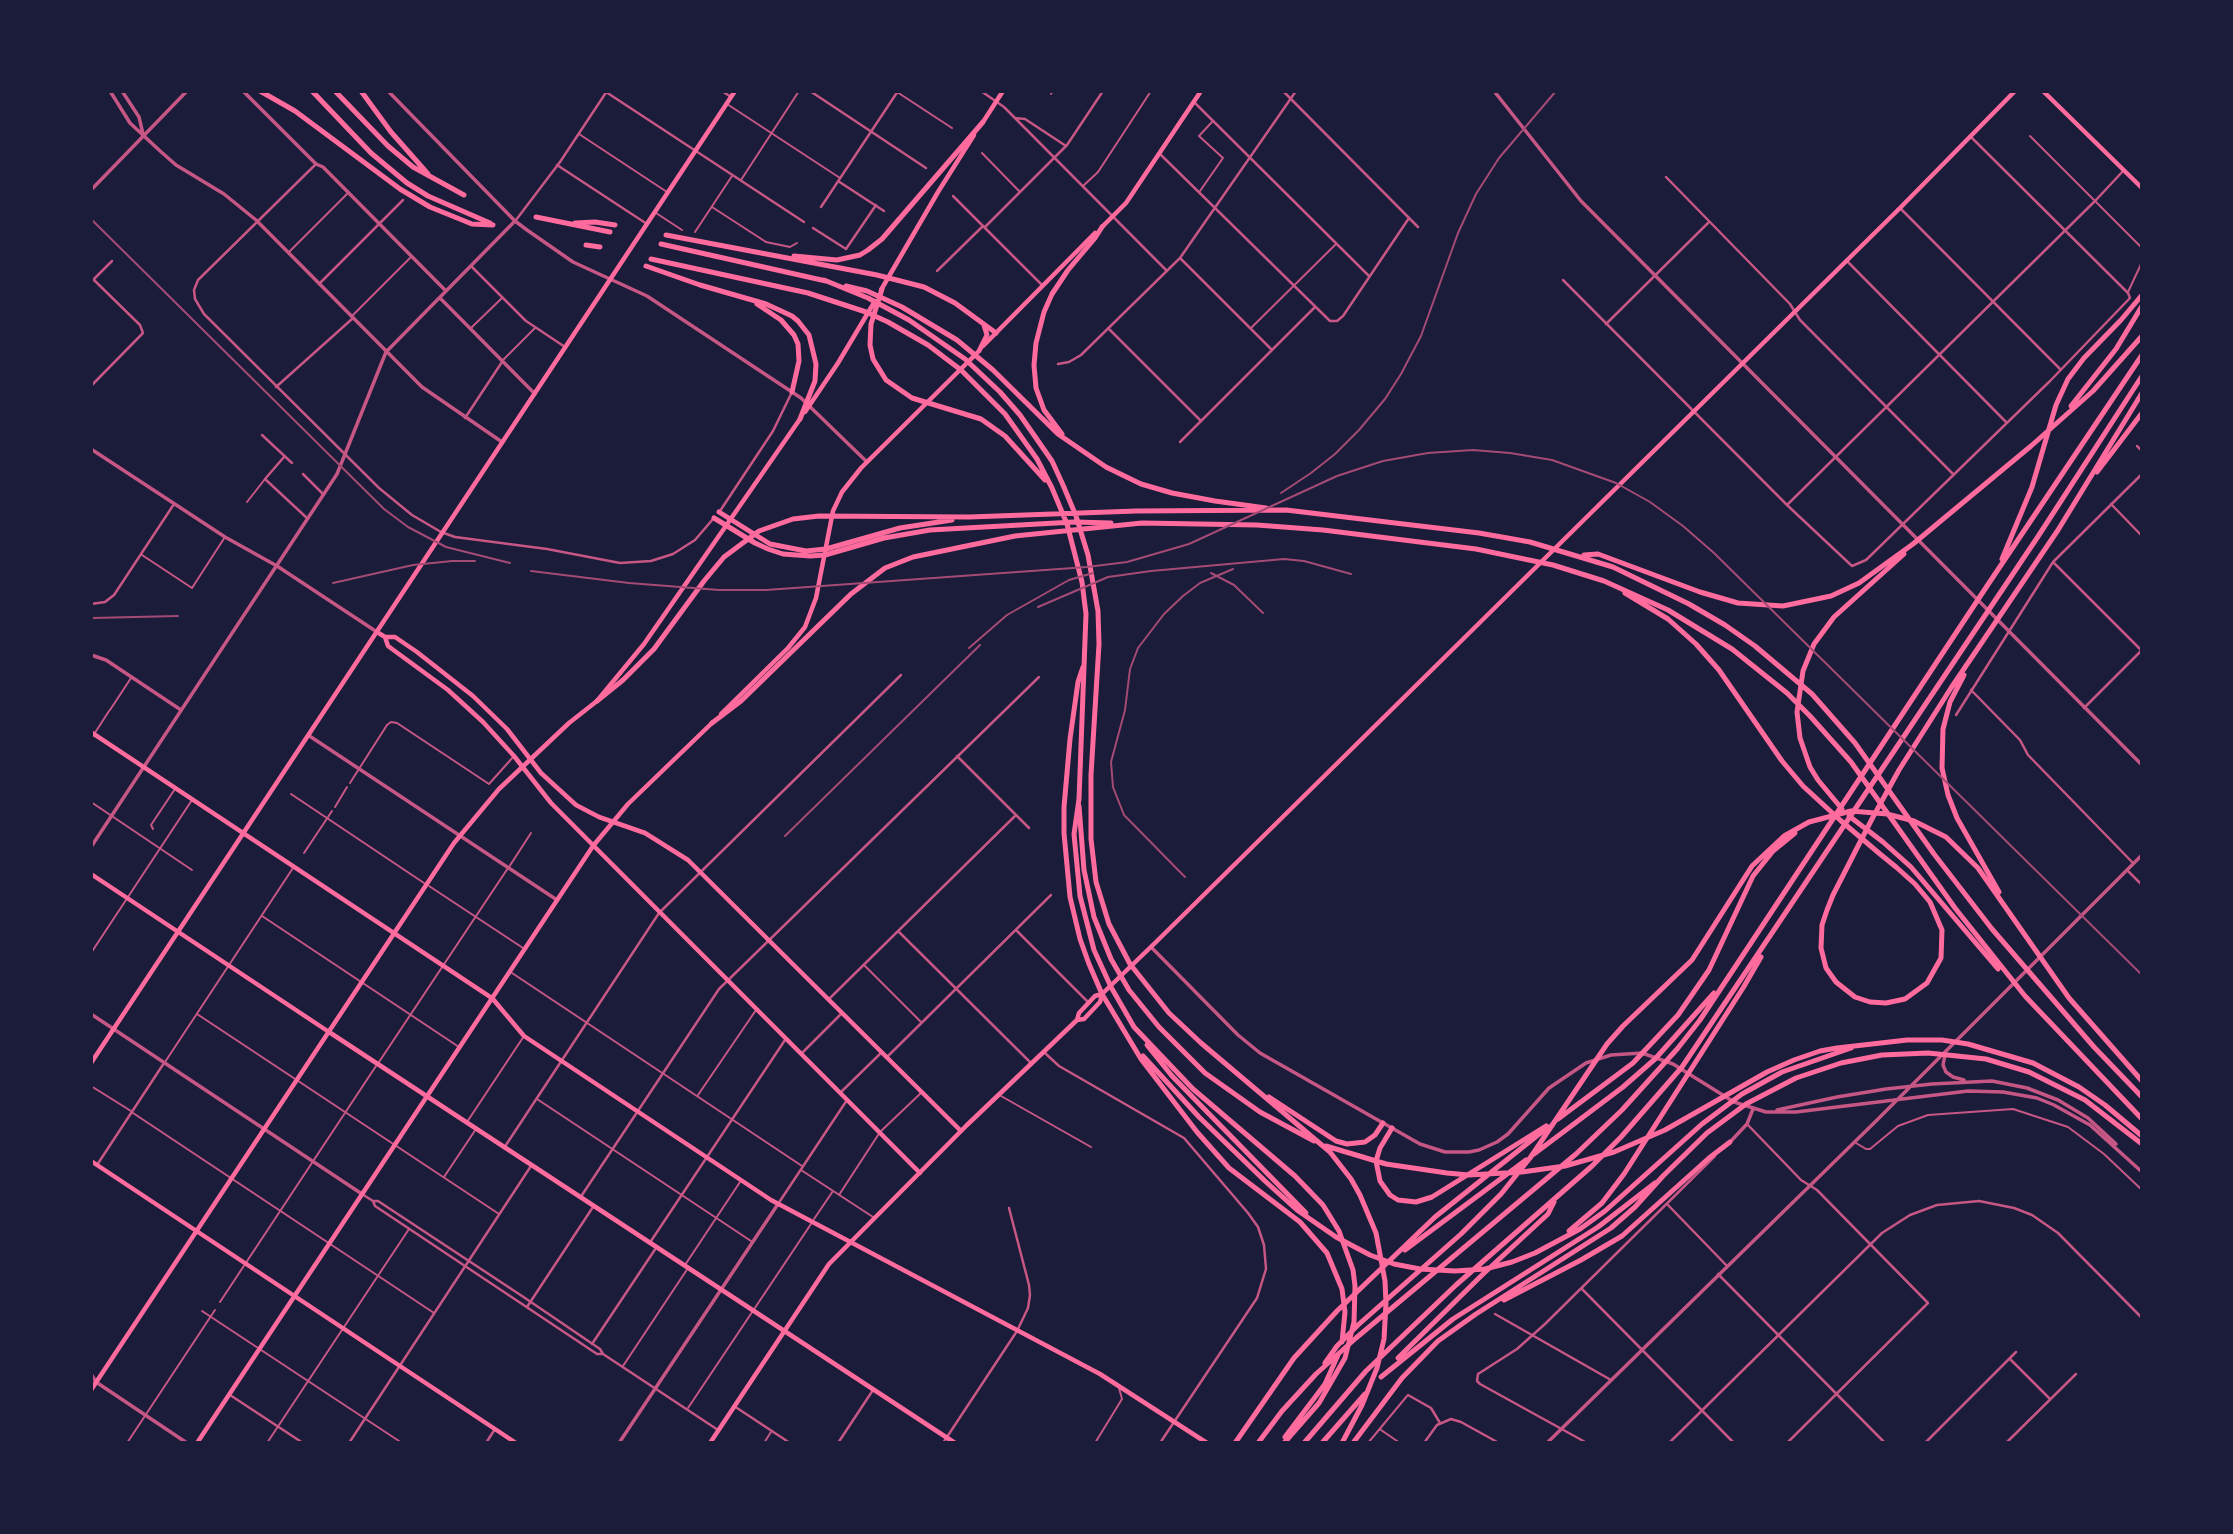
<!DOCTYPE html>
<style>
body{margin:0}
#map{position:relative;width:2233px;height:1534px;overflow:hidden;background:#1b1b3a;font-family:"Noto Sans",sans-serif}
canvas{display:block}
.frame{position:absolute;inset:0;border:93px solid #1b1b3a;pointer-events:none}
</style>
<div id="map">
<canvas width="2233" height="1534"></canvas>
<div class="frame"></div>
</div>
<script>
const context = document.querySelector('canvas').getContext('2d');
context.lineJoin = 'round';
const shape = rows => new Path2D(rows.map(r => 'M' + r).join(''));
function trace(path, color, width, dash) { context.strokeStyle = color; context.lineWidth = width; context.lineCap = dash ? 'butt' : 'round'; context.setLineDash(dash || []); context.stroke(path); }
const service = shape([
 [897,92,952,128],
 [1051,94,1053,91],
 [727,104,840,178],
 [579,134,667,192],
 [2030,136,2142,248],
 [982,153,1020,192],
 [741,180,799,91],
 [1083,186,1098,172,1151,91],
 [1200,191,1223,158,1199,136,1212,122],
 [712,207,766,242,790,247,797,243],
 [695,232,732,176],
 [289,252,347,194],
 [2128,292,2142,262],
 [352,316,410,258],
 [471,328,502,298],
 [1251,328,1336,244],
 [503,360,535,328],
 [142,555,192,588,225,537],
 [110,710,131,678],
 [91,739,109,711],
 [350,783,387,725,391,722,397,723,489,784,514,756],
 [291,794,424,883],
 [91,802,192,870],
 [335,807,347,787],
 [153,829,151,825,175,789],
 [304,853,332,811],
 [429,886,523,948],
 [262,916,459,1047],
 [91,953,192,800],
 [864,965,921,1022],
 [512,973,802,1166],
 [197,1014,499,1214],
 [165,1062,293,868],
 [379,1062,508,868],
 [698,1095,756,1010],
 [1001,1096,1091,1147],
 [537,1099,751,1241],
 [133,1113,434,1313],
 [467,1122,524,1036],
 [1856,1143,1866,1149,1870,1149,1898,1126,1928,1115,2013,1109,2068,1127,2104,1154,2142,1190],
 [801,1170,873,1217],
 [444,1177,476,1129],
 [839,1195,880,1132,921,1093],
 [814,1219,833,1191],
 [685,1265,740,1182],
 [220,1302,376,1066],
 [202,1311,402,1443],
 [623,1366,688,1268],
 [688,1408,811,1224],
 [1381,1430,1400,1443],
 [127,1443,215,1310],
 [267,1443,409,1229],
 [764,1443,771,1432],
 [1095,1443,1122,1399,1119,1388],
 [1368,1443,1407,1396]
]);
const pedestrian = shape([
 [656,213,682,230],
 [247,502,265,479],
 [509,867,531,833],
 [91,1086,131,1111]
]);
const minor = shape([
 [722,91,731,97],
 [810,91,926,168],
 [981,91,1004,107,1167,271],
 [1283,91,1418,227],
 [606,92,804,222],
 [1194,102,1369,276],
 [1015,118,1025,119,1066,146],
 [1160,154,1330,321,1337,321,1343,316,1409,218],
 [316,164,198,280,194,290,195,299,204,314,379,488,412,515,441,532,455,537,547,549,620,563,651,561,673,554,695,540,713,519],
 [557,165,647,224],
 [1666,177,1790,304,1800,320,1953,474],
 [838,181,884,211],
 [953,196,1042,285],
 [821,207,898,91],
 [1900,208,2060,369],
 [516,220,560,162,607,91],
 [985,227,1067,145,1103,91],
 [813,228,846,249,876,205],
 [1180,258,1272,350],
 [1846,260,2006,422],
 [471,266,526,321,565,347],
 [937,271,983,226],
 [1563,280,1787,505,1852,566,1866,560,2050,381,2130,298,2128,293,1970,136],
 [91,282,112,261],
 [319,284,403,200],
 [1606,324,1708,223],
 [1108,328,1200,420],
 [1058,364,1069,362,1081,355,1180,258,1296,91],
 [91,386,143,333,140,325,94,280],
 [276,387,352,319],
 [465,418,502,362],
 [262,435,292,463],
 [1180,442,1315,307],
 [2137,446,2142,451],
 [284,457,265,479,308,519],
 [303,474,323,494],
 [2111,504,2142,536],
 [1787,505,2096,200,2124,170],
 [720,511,773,431,792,392],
 [2053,562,2142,651],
 [91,604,105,602,114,595,174,504],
 [1971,690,2020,740,2028,755,2133,863],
 [2084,708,2141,651],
 [1956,715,2053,562,2142,474],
 [957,756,1029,828],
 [2127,870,2142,885],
 [1016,930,1088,1002],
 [898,931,1030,1062],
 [829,999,1016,815],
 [1045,1053,1059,1066,1184,1138,1248,1213,1258,1227,1264,1245,1266,1269,1257,1298,1160,1443],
 [801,1054,841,1014],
 [887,1057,1051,895],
 [840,1093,882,1052],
 [1747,1124,1801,1180,1817,1190,1928,1303,1787,1443],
 [504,1148,659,913,901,675],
 [97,1165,164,1063],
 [362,1194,373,1201,375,1206,597,1354,603,1354,718,1430],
 [580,1198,719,989,1039,677],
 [374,1201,378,1201,525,1298,600,1349,603,1354],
 [778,1204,847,1100],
 [1667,1204,1727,1266],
 [651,1241,785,1040],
 [1718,1274,1885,1443],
 [1582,1289,1734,1443],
 [527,1307,593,1207],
 [1495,1314,1611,1380],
 [592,1344,656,1248],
 [2010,1359,2050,1399],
 [230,1395,303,1443],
 [1408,1395,1431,1408,1440,1423],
 [734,1406,790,1443],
 [349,1443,531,1166],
 [486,1443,495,1429],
 [838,1443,873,1390],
 [943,1443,1017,1331,1028,1308,1030,1295,1029,1285,1009,1208],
 [1424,1443,1437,1425,1451,1419,1461,1422,1499,1443],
 [1587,1443,1480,1384,1477,1381,1478,1374,1517,1349,1545,1324,1715,1156],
 [1669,1443,1882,1233,1910,1215,1937,1205,1979,1201,2014,1208,2032,1215,2058,1233,2142,1318],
 [1925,1443,2016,1352],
 [2006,1443,2076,1374]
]);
const tertiary = shape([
 [110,91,130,123,159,150,176,165,224,194,256,220,422,387,502,442],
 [122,91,139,117,143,134],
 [243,91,316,164,323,167,446,291],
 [388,91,515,221,527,230,573,262,647,296,801,398,867,462],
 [1494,91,1581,201,2142,765],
 [91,190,187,91],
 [440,298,535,394],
 [91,449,225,537,277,566,377,632],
 [91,655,106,660,181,710],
 [308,735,557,900],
 [91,847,337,474,386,352,515,221],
 [1151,947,1238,1035,1260,1053,1420,1144,1445,1152,1469,1152,1479,1150,1497,1142,1508,1134,1549,1088,1586,1063,1611,1055,1642,1053,1673,1064,1734,1102,1766,1112,1796,1112,1968,1091,2003,1092,2037,1098,2054,1105,2090,1125,2142,1172],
 [91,1014,362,1194],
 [1945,1055,1943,1065,1946,1072,1953,1077,1964,1080],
 [1777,1110,1837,1097,1886,1089,1932,1084,1992,1081,2027,1088,2058,1100,2088,1118,2116,1144],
 [1731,1141,1747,1124,1753,1109],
 [91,1374,96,1382,187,1443],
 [619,1443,778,1204],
 [1547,1443,1875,1122,2142,855]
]);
const secondary = shape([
 [2043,91,2142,188],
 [377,632,385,637,395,637,417,652,473,696,507,729,541,773,576,805,599,817,645,833,688,860,961,1131],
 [385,637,388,646,448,690,483,722,514,756,551,803,920,1173],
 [492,998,524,1036,771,1200,1100,1374,1207,1443],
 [329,1032,955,1443]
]);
const primary = shape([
 [983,122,1003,91],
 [1102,227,1126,203,1201,91],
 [881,290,938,192,974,135],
 [983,346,1095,233],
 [805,412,838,363,875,301],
 [721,714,788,648,805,627,816,598,833,511,842,492,861,468,977,353],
 [91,732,492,998],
 [91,874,329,1032],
 [1077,1020,1079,1013,1095,996,1102,994,1156,942,1900,208,2015,91],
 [91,1063,735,91],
 [91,1161,516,1443],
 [91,1390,454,843,499,789,569,723,597,701,644,644,800,419],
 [197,1443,593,846,628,804,712,723],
 [710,1443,829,1264,967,1125,1077,1020,1084,1019,1100,1002,1102,995]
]);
const motorway = shape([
 [260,91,295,111,400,189,430,207,472,224,493,225],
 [312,91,371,153,407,183,428,196,490,223],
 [335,91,388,146,413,167,464,195],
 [361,91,391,132,428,174],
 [536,217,610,232],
 [575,223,595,222,615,225],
 [666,235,877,275,924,287,955,303,996,333],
 [661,244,826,281],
 [586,245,600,247],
 [794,256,837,260,860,255,868,250,882,239,983,122],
 [651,259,808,293,866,312,888,322,928,345,961,370,1005,414,1037,459,1052,488,1067,524,1082,582,1086,614,1079,799,1074,834,1080,896,1094,950,1111,987,1134,1027,1193,1089,1295,1176,1323,1205,1339,1231,1353,1270,1355,1286,1354,1322,1345,1358,1319,1403,1284,1443],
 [646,266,700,285,766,304,792,316,798,321,809,335,816,364,815,381,800,419],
 [824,280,868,298,909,320,965,359,1000,392,1020,415,1052,461,1063,485,1076,516,1088,555,1098,611,1099,644,1091,775,1091,839,1096,882,1109,924,1130,964,1169,1013,1201,1043,1330,1152,1351,1179,1360,1195,1376,1233,1385,1281,1386,1303,1384,1339,1377,1368,1362,1405,1342,1443],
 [846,286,867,291,902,307,957,340,993,370,1058,434,1106,467,1141,484,1172,493,1215,501,1266,508],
 [882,289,871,324,870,345,873,359,886,380,912,398,981,419,1005,436,1045,480],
 [757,304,781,320,794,335,798,344,799,361,792,392],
 [979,351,987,335,984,325],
 [2071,406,2116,349,2142,306],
 [1062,434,1044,410,1036,388,1034,365,1036,343,1044,312,1052,294,1068,270,1095,238,1102,227],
 [2097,472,2142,413],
 [719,512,770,544,806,551,826,549,900,528,952,520],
 [714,518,755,543,768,549,783,554,810,556,825,555,884,538,930,530,1074,522,1111,523],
 [1584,555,1598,554,1700,592,1738,603,1783,606,1831,596,1859,583,1913,544,2031,446,2093,391,2142,336],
 [2002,559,2032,487,2056,405,2068,379,2084,358,2121,320,2142,295],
 [1625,593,1668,619,1696,644,1719,670,1782,761,1803,786,1840,820,1880,854,1896,867,1915,884,1930,902,1942,930,1941,958,1927,983,1905,999,1886,1003,1870,1002,1855,997,1836,982,1826,968,1821,948,1822,925,1827,910,1833,895,1856,850,1873,817,1899,770,1951,688,2058,530,2142,393],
 [1083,667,1078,682,1070,739,1064,807,1064,833,1070,897,1080,939,1089,964,1102,994,1141,1059,1197,1132,1229,1168,1300,1222,1327,1253,1342,1289,1345,1312,1342,1342],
 [1964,675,1950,702,1943,729,1942,768,1948,795,1957,818,1999,892],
 [597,701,623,680,654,649,704,581,724,557,759,531,793,519,819,516,969,517,1136,511,1286,510,1479,533,1530,542,1613,567,1689,604,1725,625,1755,646,1812,694,1855,743,1934,854,1992,929,2094,1047,2142,1097],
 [712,723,741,701,851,594,885,568,913,557,1015,536,1142,523,1257,525,1323,530,1476,549,1553,565,1604,581,1668,610,1732,649,1787,693,1810,716,1851,762,1955,908,2025,996,2142,1119],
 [1079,806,1084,870,1094,917,1111,959,1129,990,1159,1027,1205,1073,1260,1112,1314,1141],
 [1842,809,1818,780,1810,767,1800,738,1797,712,1803,671,1814,644,1834,617,1904,554],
 [1849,816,1883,842,1911,867,1998,969],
 [1147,1045,1172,1076,1306,1213],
 [1143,1056,1199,1117,1265,1181,1297,1210,1336,1237,1370,1255,1394,1264,1420,1269,1455,1271,1485,1269,1512,1262,1535,1253,1580,1229,1605,1211,1702,1124,1742,1094,1782,1072,1851,1048],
 [1269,1097,1336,1141,1347,1144,1365,1142,1375,1135,1383,1123],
 [1558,1119,1633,1063,1678,1015,1709,970,1753,876,1773,851,1795,833],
 [1392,1128,1380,1148,1376,1161,1380,1181,1390,1195,1398,1200,1416,1202,1432,1197,1546,1126],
 [1326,1146,1386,1164,1447,1173,1469,1175,1522,1172,1565,1166,1614,1152,1665,1130,1767,1072,1794,1060,1820,1051,1837,1048,1907,1040,1942,1040,1968,1044,2033,1063,2079,1087,2105,1105,2142,1136],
 [1534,1154,1623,1087,1655,1059,1714,993],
 [1569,1231,1602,1203,1624,1174,1743,988,1761,957],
 [1405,1250,1526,1160],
 [1504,1300,1581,1260,1622,1236,1709,1158,1730,1142],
 [1398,1358,1482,1275,1548,1214,1554,1202],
 [1325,1363,1337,1346,1358,1325,1461,1234,1501,1194,1530,1158,1607,1044,1623,1026,1692,960,1752,866,1784,836,1809,822,1851,811,1887,814,1914,821,1946,837,1978,868,2069,998,2142,1081],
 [1381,1377,1453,1319,1598,1227,1655,1183],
 [1285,1437,1325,1384,1338,1355],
 [1235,1443,1294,1358,1337,1311,1435,1217,1548,1127],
 [1258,1443,1282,1411,1316,1374,1356,1338,1576,1154,1622,1110,1678,1048,1700,1020,1987,586,2142,355],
 [1304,1443,1366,1371,1456,1285,1592,1166,1621,1137,1682,1067,2039,535,2142,376],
 [1322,1443,1365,1394],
 [1353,1443,1402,1378,1438,1341,1476,1314,1611,1228,1635,1207,1663,1176,1707,1133,1746,1104,1796,1078,1841,1063,1882,1055,1928,1053,1986,1059,2029,1072,2085,1100,2142,1144]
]);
const rail = shape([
 [91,219,384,509,408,527,446,547,510,563],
 [1281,493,1311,473,1335,454,1359,430,1385,399,1401,374,1421,336,1458,233,1476,194,1499,158,1556,91],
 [531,571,629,583,719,590,766,590,1087,567,1127,562,1189,544,1337,476,1383,461,1428,453,1473,450,1510,453,1552,460,1616,483,1650,502,1683,526,1714,553,2142,975],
 [1211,573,1234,585,1263,613],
 [333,583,413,565,452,561,475,561],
 [1038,607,1108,577,1151,571,1284,559,1304,561,1351,574],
 [91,618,178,616],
 [969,648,1007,615,1069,580,1093,573],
 [785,836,980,645],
 [1185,877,1124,815,1113,787,1111,762,1125,710,1130,669,1138,648,1164,614,1183,596,1200,583,1233,569]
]);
trace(service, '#c65784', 2);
trace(pedestrian, '#c65784', 2);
trace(minor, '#c65784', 2.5);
trace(tertiary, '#c65784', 3.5);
trace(secondary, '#ff6b9d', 4.5);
trace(primary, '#ff6b9d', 4.5);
trace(motorway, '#ff6b9d', 5);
trace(rail, '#a44b75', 2);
</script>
